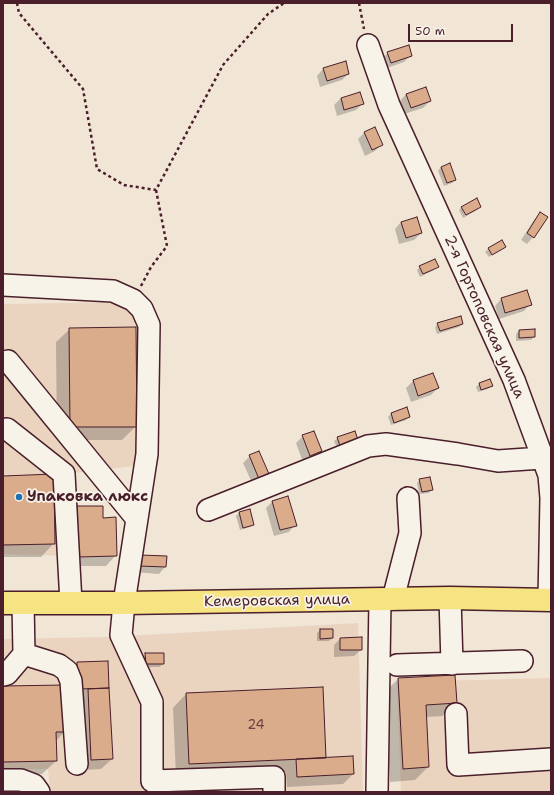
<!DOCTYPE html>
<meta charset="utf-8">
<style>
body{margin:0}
#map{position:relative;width:554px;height:795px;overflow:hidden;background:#f1e5d6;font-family:"Shantell Sans",sans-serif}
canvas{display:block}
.frame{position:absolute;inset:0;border:4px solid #4a1f2b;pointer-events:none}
.scale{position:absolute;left:408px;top:24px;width:105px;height:18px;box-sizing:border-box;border:2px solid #4a1f2b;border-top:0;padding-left:5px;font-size:12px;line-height:14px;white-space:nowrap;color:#4a1f2b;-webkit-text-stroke:3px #f7f3e8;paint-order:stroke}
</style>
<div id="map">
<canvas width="554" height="795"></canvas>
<div class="frame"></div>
<div class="scale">50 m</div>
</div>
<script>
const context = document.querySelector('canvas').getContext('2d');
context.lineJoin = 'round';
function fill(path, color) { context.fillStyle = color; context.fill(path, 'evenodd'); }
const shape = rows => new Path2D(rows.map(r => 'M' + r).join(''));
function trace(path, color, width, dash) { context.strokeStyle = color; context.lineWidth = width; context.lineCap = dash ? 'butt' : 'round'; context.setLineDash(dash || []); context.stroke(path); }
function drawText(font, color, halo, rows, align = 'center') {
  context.font = font + ' "Shantell Sans",sans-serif'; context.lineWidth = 3.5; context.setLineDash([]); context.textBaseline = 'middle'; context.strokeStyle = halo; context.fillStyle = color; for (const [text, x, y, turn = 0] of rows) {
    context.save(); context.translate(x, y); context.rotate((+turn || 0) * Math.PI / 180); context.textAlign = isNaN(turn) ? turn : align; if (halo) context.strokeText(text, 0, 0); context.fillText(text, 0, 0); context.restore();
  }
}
const built = shape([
 [124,302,135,311,135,466,74,473,73,556,3,554,3,304],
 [358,623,363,792,50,792,48,769,3,769,3,639,109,637],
 [551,678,551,792,401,792,397,682]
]);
const shadow = shape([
 [388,53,411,55,404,62,384,69,381,59],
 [323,69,348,74,342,80,320,87,317,76],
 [406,94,430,101,423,108,404,114,400,101],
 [341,98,363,103,356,110,337,116,334,105],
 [364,133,382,144,375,151,365,156,358,139],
 [441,167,455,180,452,183,444,186,438,171],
 [462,207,480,207,477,210,463,218,459,210],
 [540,213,533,237,527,244,521,240,534,220],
 [401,222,421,233,414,240,399,244,395,229],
 [505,247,489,257,485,252,488,249],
 [420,267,437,267,434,270,420,277,417,270],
 [526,291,530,304,524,311,499,319,495,306,501,299],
 [438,324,462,324,459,327,437,334,435,327],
 [70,329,136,426,122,440,57,440,56,342],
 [534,330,534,337,531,340,516,341,516,334,519,331],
 [433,374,438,388,431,395,411,402,406,388,413,381],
 [490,380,492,386,488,389,478,392,476,387,479,384],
 [406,408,409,416,406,420,391,425,388,417,391,414],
 [303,436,321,451,314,458,303,462,296,443],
 [338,438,357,440,337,448,334,441],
 [250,456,268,474,262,481,253,485,243,463],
 [3,477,54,543,41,557,3,557],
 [420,480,432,489,429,493,419,494,417,483],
 [272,502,295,525,289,532,274,536,266,508],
 [77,507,102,519,116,555,106,566,68,566,67,517],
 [250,511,253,524,250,527,240,530,236,516,239,513],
 [134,563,165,567,159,574,133,572],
 [320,630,332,638,329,641,317,641,317,633],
 [340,639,361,650,354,656,334,657,334,645],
 [146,654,163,663,160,667,143,667,143,657],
 [107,662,112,759,101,769,82,770,78,700,83,695,72,696,70,670,77,663],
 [398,679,456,702,442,716,426,717,428,767,415,780,390,782,385,692],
 [3,687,65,731,55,742,56,761,42,774,3,775],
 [322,688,326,759,353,774,343,784,287,787,286,772,176,777,173,708,186,694]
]);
const building = shape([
 [409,45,412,56,391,63,387,52,409,45],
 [346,61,349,74,327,81,323,68,346,61],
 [426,87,431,101,411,108,406,94,426,87],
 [360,92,364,104,344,110,341,98,360,92],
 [375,127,383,145,372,150,364,132,375,127],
 [450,163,456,180,447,183,441,167,450,163],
 [477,198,481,207,466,215,461,207,477,198],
 [540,212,548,217,534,238,527,233,540,212],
 [417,217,422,233,406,238,401,222,417,217],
 [502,240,506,247,492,255,488,248,502,240],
 [435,259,439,267,423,274,419,266,435,259],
 [527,290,532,305,505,313,501,298,527,290],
 [461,316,463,324,440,331,437,323,461,316],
 [136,327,137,427,70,427,69,328,136,327],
 [535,329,535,337,519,338,519,330,535,329],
 [433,373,439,388,418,396,413,380,433,373],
 [490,379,493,386,481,390,479,383,490,379],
 [407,407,410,417,394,423,391,413,407,407],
 [314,431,322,451,310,456,302,435,314,431],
 [355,431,358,440,340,446,337,437,355,431],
 [259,451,269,474,259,479,249,455,259,451],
 [54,474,55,544,3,545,3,476,54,474],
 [430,477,433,490,422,492,419,479,430,477],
 [288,496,297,526,280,530,272,501,288,496],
 [77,506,103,506,103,518,116,517,117,556,78,557,77,506],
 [250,509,254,525,243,528,239,512,250,509],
 [140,555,167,556,166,567,139,566,140,555],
 [320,629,333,629,333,638,320,639,320,629],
 [362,637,362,650,340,650,340,638,362,637],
 [145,653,164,653,164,664,146,664,145,653],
 [108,661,109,688,78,689,77,662,108,661],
 [455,675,457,703,426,705,429,767,403,769,398,678,455,675],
 [65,685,66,732,56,732,57,761,3,762,3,686,65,685],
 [323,687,326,758,189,764,186,693,323,687],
 [109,688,113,759,91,760,88,689,109,688],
 [353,756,354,774,297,777,296,759,353,756]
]);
const path = shape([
 [17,3,19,13,83,89,97,169,124,185,156,190,223,65,268,14,284,3],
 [359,3,364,29],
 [141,286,151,267,167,246,156,190]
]);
const minor = shape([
 [368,45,389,105,514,380,549,475,551,498,549,600],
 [3,285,113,291,133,300,142,309,149,325,147,454,124,603,121,635,152,702,152,781,274,777,274,792],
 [8,361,137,519],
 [7,429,64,474,71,603],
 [208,510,368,446,386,444,458,454,498,461,542,458],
 [450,598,452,664],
 [393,599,410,533,408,498],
 [23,603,24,654,59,665,67,671,71,681,77,764],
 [397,665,522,661],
 [3,675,7,674,24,654],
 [456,714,458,765,551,759],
 [3,780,21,780,34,785,39,792],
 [377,792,380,600]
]);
const major = shape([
 [3,603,124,603,450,598,551,600]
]);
const markers = [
 [19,497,4,"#1f6fb2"]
];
const numberNames = [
 ["24",256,726]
];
const streetNames = [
 ["2-я Гортоповская улица",484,317,66],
 ["Кемеровская улица",277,601,-1]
];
const poiNames = [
 ["Упаковка люкс",27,497]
];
fill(built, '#ead4c0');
fill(shadow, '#0003');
fill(building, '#daac8c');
trace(building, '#4a1f2b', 1);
trace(minor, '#4a1f2b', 24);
trace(major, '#4a1f2b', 25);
trace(path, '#4a1f2b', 2.5, [3, 3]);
trace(minor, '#f7f3e8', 21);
trace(major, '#f6e381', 22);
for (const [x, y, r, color] of markers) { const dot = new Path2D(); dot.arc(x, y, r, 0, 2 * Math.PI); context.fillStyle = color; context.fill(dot); trace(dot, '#f7f3e8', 1.5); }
drawText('13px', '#6e4243', null, numberNames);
drawText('15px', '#4a1f2b', '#f7f3e8', streetNames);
drawText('bold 15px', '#4a1f2b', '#f7f3e8', poiNames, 'left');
</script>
